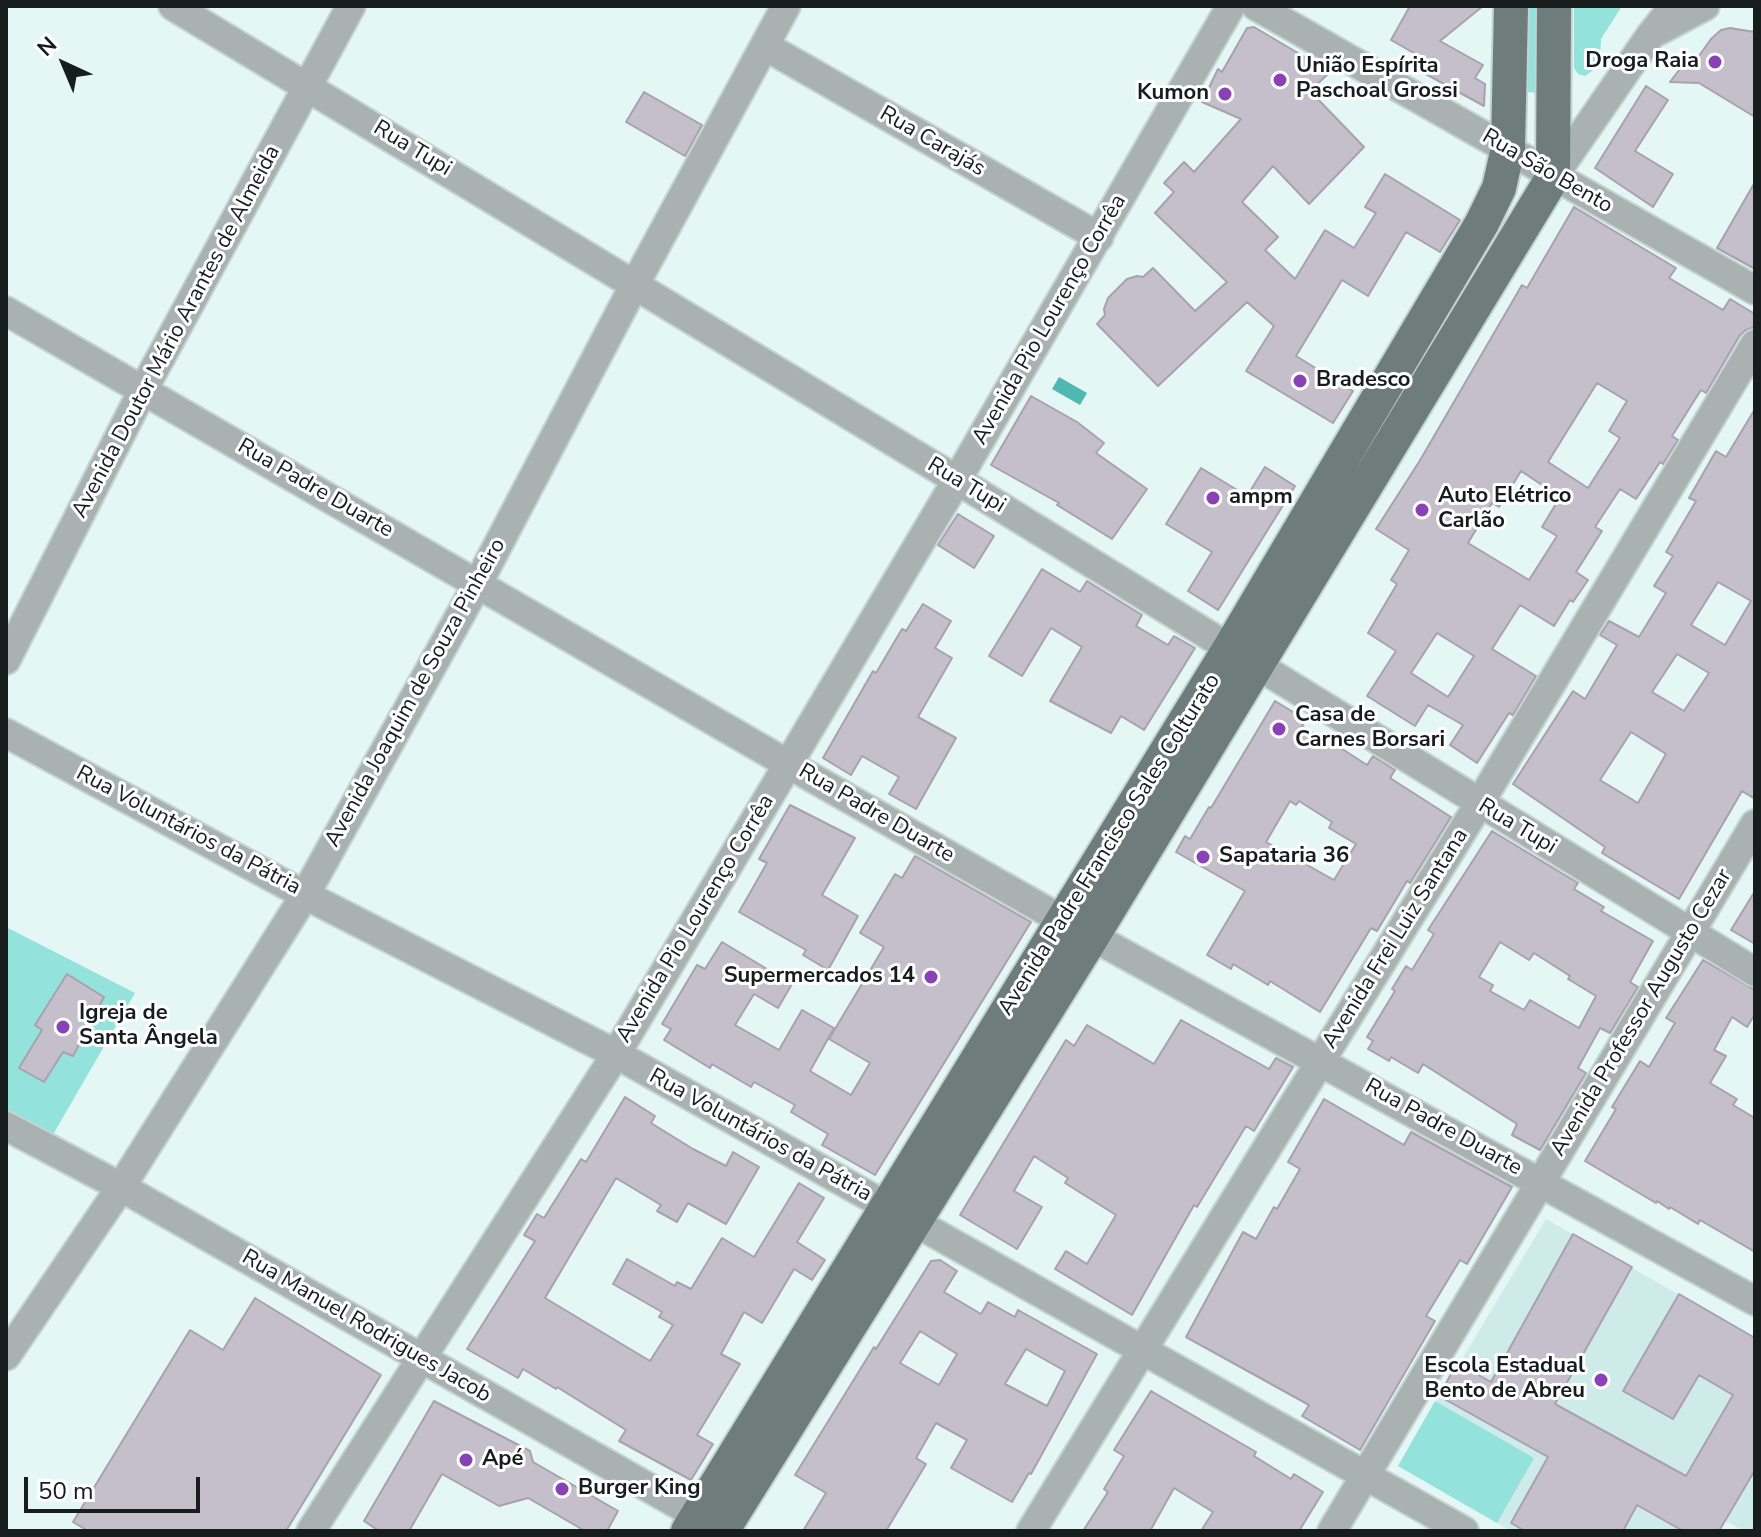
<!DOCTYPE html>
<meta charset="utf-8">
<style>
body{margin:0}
#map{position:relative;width:1761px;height:1537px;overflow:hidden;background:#e4f7f5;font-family:"Nunito Sans",sans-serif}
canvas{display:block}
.frame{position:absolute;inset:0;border:8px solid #171d1d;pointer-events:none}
.north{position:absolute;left:24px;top:24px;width:80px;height:80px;-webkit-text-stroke:6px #fff;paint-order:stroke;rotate:316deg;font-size:22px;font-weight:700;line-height:32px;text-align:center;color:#171d1d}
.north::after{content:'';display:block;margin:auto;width:28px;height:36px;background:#171d1d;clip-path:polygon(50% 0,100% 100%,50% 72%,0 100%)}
.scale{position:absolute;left:24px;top:1477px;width:176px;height:36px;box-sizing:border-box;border:4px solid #171d1d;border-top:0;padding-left:10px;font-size:24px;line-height:28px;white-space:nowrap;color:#171d1d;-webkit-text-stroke:6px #fff;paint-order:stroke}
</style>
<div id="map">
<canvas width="1761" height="1537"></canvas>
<div class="frame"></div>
<div class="north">N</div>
<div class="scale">50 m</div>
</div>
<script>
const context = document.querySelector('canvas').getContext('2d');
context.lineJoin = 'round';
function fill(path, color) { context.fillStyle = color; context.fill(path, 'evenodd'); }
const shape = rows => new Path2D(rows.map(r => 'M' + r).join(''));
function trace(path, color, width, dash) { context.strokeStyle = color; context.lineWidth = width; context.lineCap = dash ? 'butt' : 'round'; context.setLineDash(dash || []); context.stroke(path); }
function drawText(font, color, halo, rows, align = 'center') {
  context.font = font + ' "Nunito Sans",sans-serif'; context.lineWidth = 6; context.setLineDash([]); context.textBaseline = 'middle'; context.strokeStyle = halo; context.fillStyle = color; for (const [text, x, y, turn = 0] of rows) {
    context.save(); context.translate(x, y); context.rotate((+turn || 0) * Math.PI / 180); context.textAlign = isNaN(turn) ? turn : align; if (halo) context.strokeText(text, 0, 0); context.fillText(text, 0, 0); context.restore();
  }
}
const built = shape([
 [1546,1219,1755,1338,1755,1531,1744,1531,1694,1504,1678,1531,1511,1531,1398,1466]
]);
const green = shape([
 [1524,6,1546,6,1546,93,1524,92],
 [1574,6,1622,6,1601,39,1600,58,1592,71,1585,76,1578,74,1574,68],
 [6,927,135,993,51,1138,6,1113],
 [1435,1401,1534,1458,1497,1523,1398,1466]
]);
const water = shape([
 [1059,377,1087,393,1080,405,1052,389]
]);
const building = shape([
 [1410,6,1483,6,1440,41,1483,65,1475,78,1485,84,1484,106,1413,67,1419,56,1391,40,1410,6],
 [1254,27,1330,72,1310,91,1364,147,1309,204,1273,166,1242,202,1278,237,1265,250,1295,279,1325,230,1354,248,1376,213,1365,207,1385,174,1460,220,1440,252,1406,232,1368,296,1342,280,1296,356,1353,391,1333,423,1246,371,1274,326,1247,302,1158,386,1097,324,1105,315,1104,309,1108,298,1127,279,1137,276,1143,277,1153,268,1195,311,1227,282,1155,213,1174,192,1164,183,1184,162,1194,172,1241,119,1202,102,1218,69,1222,72,1247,28,1254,27],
 [1730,28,1755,32,1755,117,1699,83,1670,82,1686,61,1694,63,1711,39,1721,30,1730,28],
 [1646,86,1668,100,1635,151,1673,174,1653,207,1595,168,1646,86],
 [644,92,702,125,685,156,626,122,644,92],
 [1755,182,1755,269,1717,248,1755,182],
 [1574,207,1676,268,1669,278,1723,310,1730,299,1755,314,1755,327,1746,330,1740,335,1706,393,1701,390,1672,436,1678,440,1663,464,1660,462,1636,499,1620,489,1595,527,1602,531,1576,572,1588,580,1573,602,1570,600,1554,626,1520,605,1492,649,1536,676,1513,715,1509,713,1477,763,1450,745,1463,725,1428,705,1415,726,1367,696,1396,651,1368,633,1397,584,1391,580,1409,550,1376,529,1419,462,1522,285,1527,288,1574,207],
 [1597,383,1627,401,1609,431,1620,438,1588,488,1548,462,1597,383],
 [1521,471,1560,497,1542,527,1557,536,1529,580,1468,543,1492,503,1499,507,1521,471],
 [1437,633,1474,656,1448,697,1411,673,1437,633],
 [1031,396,1077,422,1104,443,1096,453,1147,489,1112,539,1057,505,1059,503,991,465,1031,396],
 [1755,409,1755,799,1742,791,1679,899,1602,853,1605,847,1513,784,1573,691,1585,699,1617,645,1600,635,1609,621,1639,637,1666,593,1654,586,1673,556,1666,552,1696,501,1689,498,1716,451,1726,457,1755,409],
 [1718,582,1751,601,1725,645,1691,625,1718,582],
 [1677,654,1709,673,1684,711,1652,692,1677,654],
 [1631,732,1666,754,1638,803,1600,780,1631,732],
 [1265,467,1295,486,1218,610,1188,591,1212,552,1166,524,1201,468,1247,496,1265,467],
 [958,514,994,536,974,568,938,545,958,514],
 [1042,569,1080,592,1087,581,1142,615,1136,626,1168,645,1174,636,1195,648,1144,730,1121,716,1111,733,1050,701,1082,647,1051,628,1022,676,989,656,1042,569],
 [923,604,951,621,935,648,952,658,918,717,956,738,916,809,889,794,899,777,862,756,851,775,823,758,873,671,876,673,902,629,906,631,923,604],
 [1275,701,1306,720,1302,726,1335,747,1336,745,1367,765,1373,756,1395,770,1390,778,1451,817,1410,883,1407,881,1377,931,1371,928,1320,1012,1270,981,1268,985,1233,964,1231,969,1207,955,1245,891,1176,852,1185,836,1190,839,1209,807,1211,808,1275,701],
 [1290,801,1296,805,1299,801,1332,822,1329,828,1356,844,1334,880,1266,842,1290,801],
 [790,805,855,838,822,895,858,916,828,970,803,955,806,950,739,912,767,863,759,859,790,805],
 [1492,831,1578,883,1574,889,1604,907,1601,911,1653,941,1630,982,1638,987,1610,1033,1600,1028,1578,1068,1586,1073,1540,1150,1512,1135,1517,1124,1423,1064,1418,1073,1391,1057,1389,1061,1368,1049,1373,1041,1367,1037,1395,991,1392,989,1406,966,1412,970,1434,934,1428,930,1492,831],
 [1500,942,1529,960,1534,953,1570,976,1568,979,1596,996,1579,1028,1530,1000,1524,1010,1490,991,1493,985,1479,977,1500,942],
 [915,856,1031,922,875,1175,822,1145,828,1134,791,1112,795,1105,754,1082,751,1087,712,1064,710,1068,664,1040,671,1029,662,1024,697,965,705,969,722,942,792,984,778,1008,754,994,735,1025,779,1050,802,1010,834,1028,810,1071,851,1095,870,1063,829,1039,884,947,860,933,895,874,902,878,915,856],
 [1755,891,1755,944,1731,930,1755,891],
 [1703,960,1755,990,1755,1014,1747,1027,1732,1017,1714,1050,1726,1056,1710,1083,1737,1099,1733,1105,1755,1118,1755,1252,1700,1220,1698,1224,1670,1207,1669,1209,1657,1201,1656,1203,1585,1161,1616,1109,1612,1107,1640,1061,1649,1067,1675,1023,1666,1018,1703,960],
 [67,974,104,997,73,1056,63,1052,44,1082,19,1068,42,1030,35,1025,67,974],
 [1181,1020,1269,1069,1276,1058,1293,1067,1254,1131,1246,1126,1197,1207,1194,1205,1132,1315,1055,1269,1066,1251,1087,1264,1116,1215,1065,1183,1068,1178,1034,1156,1014,1191,1042,1207,1017,1249,960,1215,1066,1040,1074,1046,1087,1025,1154,1064,1181,1020],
 [625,1097,655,1116,651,1123,693,1149,726,1166,733,1152,759,1167,726,1224,688,1203,677,1222,657,1211,661,1205,616,1178,545,1298,650,1361,673,1325,659,1317,662,1312,613,1284,627,1259,675,1286,677,1282,691,1289,722,1238,754,1257,799,1183,824,1198,797,1242,825,1260,812,1280,794,1269,762,1323,744,1312,721,1354,740,1364,697,1435,713,1444,691,1480,619,1441,626,1430,557,1387,556,1389,523,1369,518,1378,467,1349,535,1241,524,1235,537,1214,544,1218,581,1159,586,1162,625,1097],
 [1324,1099,1404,1145,1411,1132,1512,1187,1467,1264,1460,1260,1426,1316,1435,1321,1360,1450,1302,1416,1309,1405,1186,1337,1243,1232,1256,1239,1274,1207,1277,1209,1300,1169,1288,1162,1324,1099],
 [1573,1234,1632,1267,1555,1404,1686,1476,1733,1395,1699,1375,1673,1419,1623,1391,1679,1294,1755,1338,1755,1470,1719,1531,1683,1531,1637,1505,1623,1531,1525,1531,1511,1523,1548,1457,1439,1396,1457,1363,1491,1382,1573,1234],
 [940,1260,957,1271,944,1292,981,1314,988,1302,1015,1317,1018,1310,1097,1354,1031,1474,1029,1473,1012,1502,951,1468,967,1440,936,1423,916,1458,926,1464,886,1531,803,1531,826,1493,795,1475,874,1347,876,1349,931,1261,940,1260],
 [920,1331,957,1354,939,1385,900,1363,920,1331],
 [1026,1349,1065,1371,1047,1406,1005,1384,1026,1349],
 [255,1298,381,1375,286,1531,88,1531,73,1522,190,1330,223,1350,255,1298],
 [1151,1391,1256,1452,1254,1456,1291,1479,1294,1474,1323,1492,1299,1531,1201,1531,1213,1512,1174,1488,1150,1531,1083,1531,1108,1492,1104,1489,1124,1456,1114,1450,1151,1391],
 [434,1401,530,1451,533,1462,618,1511,607,1531,585,1531,528,1498,499,1506,442,1474,409,1531,379,1531,364,1521,434,1401]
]);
const minor = shape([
 [173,6,957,480,1755,972],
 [1256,6,1755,290],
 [1658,31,1705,6],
 [765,46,1099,237],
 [1553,177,1650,36,1674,6],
 [6,311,788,764,1064,921,1755,1301],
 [6,660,143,390,351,6],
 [6,733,305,895,616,1054,1464,1531],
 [6,1126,121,1187,716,1526],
 [6,1356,121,1187,305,895,478,583,635,284,786,6],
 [311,1531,616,1054,957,480,1231,6],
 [1031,1531,1479,804,1755,344],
 [1332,1531,1755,824]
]);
const major = shape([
 [688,1531,1230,648,1482,223,1499,188,1508,148,1511,6],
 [722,1531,1092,937,1553,177,1554,6]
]);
const markers = [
 [1715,62,8,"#8942b5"],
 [1280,80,8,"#8942b5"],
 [1225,94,8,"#8942b5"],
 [1300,381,8,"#8942b5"],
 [1213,498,8,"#8942b5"],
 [1422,510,8,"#8942b5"],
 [1279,729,8,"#8942b5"],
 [1203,857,8,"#8942b5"],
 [931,977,8,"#8942b5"],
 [63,1027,8,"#8942b5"],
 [1601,1380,8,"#8942b5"],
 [466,1460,8,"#8942b5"],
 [562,1489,8,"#8942b5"]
];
const poiNames = [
 ["Droga Raia",1699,62,"right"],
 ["União Espírita",1296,67],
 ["Paschoal Grossi",1296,92],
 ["Kumon",1209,94,"right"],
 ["Bradesco",1316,381],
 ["Auto Elétrico",1438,497],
 ["Carlão",1438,522],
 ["ampm",1229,498],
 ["Casa de",1295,716],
 ["Carnes Borsari",1295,741],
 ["Sapataria 36",1219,857],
 ["Supermercados 14",915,977,"right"],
 ["Igreja de",79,1014],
 ["Santa Ângela",79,1039],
 ["Escola Estadual",1585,1367,"right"],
 ["Bento de Abreu",1585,1392,"right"],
 ["Apé",482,1460],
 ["Burger King",578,1489]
];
const streetNames = [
 ["Rua Carajás",932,142,30],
 ["Rua Tupi",412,149,31],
 ["Rua São Bento",1547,172,30],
 ["Avenida Pio Lourenço Corrêa",1050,320,-60],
 ["Avenida Doutor Mário Arantes de Almeida",177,332,-62],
 ["Rua Tupi",966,486,31],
 ["Rua Padre Duarte",315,489,30],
 ["Avenida Joaquim de Souza Pinheiro",416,693,-61],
 ["Rua Padre Duarte",876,814,30],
 ["Rua Tupi",1517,827,31],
 ["Rua Voluntários da Pátria",188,831,28],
 ["Avenida Padre Francisco Sales Colturato",1110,845,-58],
 ["Avenida Pio Lourenço Corrêa",696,919,-59],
 ["Avenida Frei Luiz Santana",1396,939,-58],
 ["Avenida Professor Augusto Cezar",1642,1013,-59],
 ["Rua Padre Duarte",1443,1128,29],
 ["Rua Voluntários da Pátria",760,1136,29],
 ["Rua Manuel Rodrigues Jacob",366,1327,30]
];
fill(built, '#cfebe9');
fill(green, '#94e2dc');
fill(water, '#4eb8b2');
fill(building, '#c5becb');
trace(building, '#a8a1ae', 2);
trace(minor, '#c3d4d2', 32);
trace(major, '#c3d4d2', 38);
trace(minor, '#aab2b1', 28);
trace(major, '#6e7c7b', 34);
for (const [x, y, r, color] of markers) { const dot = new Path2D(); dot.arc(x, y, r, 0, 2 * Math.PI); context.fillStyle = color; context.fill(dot); trace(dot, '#fff', 3); }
drawText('bold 22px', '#171d1d', '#fff', poiNames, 'left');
drawText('22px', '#171d1d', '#fff', streetNames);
</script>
